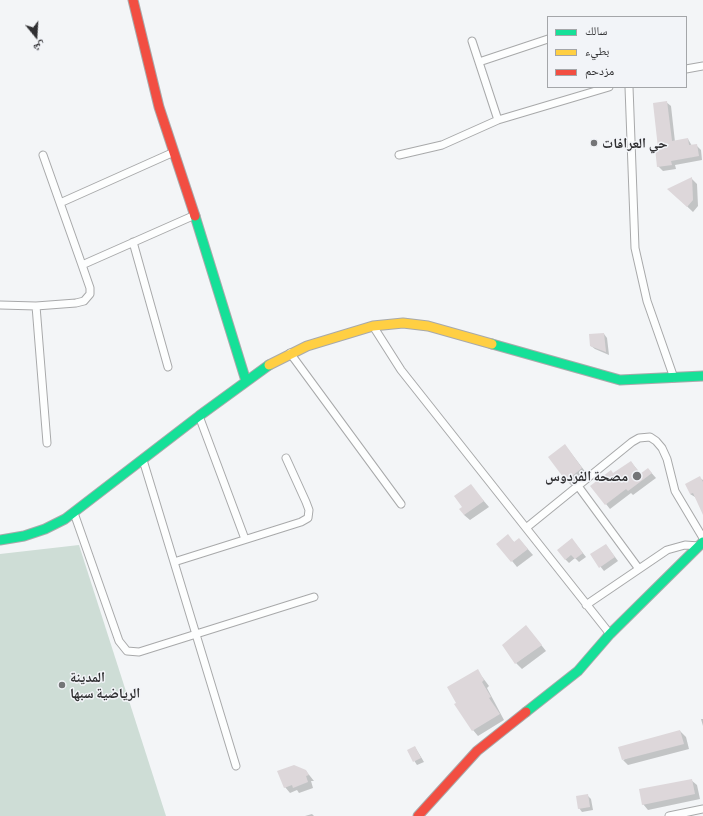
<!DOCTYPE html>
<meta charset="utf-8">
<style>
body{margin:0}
#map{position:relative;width:703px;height:816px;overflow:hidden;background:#f3f5f7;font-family:Commissioner,"Noto Naskh Arabic",sans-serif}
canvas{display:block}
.legend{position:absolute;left:547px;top:16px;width:140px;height:72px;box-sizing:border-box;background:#f2f4f8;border:1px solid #a4a6a9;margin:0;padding:5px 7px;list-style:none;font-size:12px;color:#303032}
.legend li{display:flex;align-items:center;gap:8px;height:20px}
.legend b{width:20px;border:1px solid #a4a6a9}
.north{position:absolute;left:16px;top:16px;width:40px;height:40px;-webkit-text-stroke:3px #f2f4f8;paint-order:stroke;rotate:162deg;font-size:11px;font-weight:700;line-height:16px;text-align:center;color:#303032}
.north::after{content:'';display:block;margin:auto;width:14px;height:18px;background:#303032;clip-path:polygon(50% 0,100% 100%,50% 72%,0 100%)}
</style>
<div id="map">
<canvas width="703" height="816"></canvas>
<ul class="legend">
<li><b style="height:5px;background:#16e098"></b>سالك</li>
<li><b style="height:5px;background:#ffcf43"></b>بطيء</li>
<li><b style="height:5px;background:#f24e42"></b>مزدحم</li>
</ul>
<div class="north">ش</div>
</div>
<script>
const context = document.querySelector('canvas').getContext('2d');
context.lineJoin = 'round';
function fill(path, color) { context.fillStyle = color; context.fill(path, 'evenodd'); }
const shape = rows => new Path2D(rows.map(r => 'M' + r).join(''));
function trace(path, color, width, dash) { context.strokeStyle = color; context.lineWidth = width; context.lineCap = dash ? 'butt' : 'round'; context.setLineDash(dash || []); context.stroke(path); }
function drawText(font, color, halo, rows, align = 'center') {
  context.font = font + ' Commissioner,"Noto Naskh Arabic",sans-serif'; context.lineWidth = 3; context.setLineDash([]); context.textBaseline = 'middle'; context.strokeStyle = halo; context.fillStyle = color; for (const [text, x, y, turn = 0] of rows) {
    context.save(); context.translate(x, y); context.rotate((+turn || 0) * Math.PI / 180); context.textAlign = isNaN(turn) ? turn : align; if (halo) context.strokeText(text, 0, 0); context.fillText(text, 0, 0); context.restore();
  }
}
const green = shape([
 [79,545,166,816,0,816,0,554]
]);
const shadow = shape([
 [666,102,671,106,675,142,688,139,692,146,696,145,701,150,702,160,675,165,676,169,663,171,658,166,659,149],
 [691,178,697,184,698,206,693,212,674,194],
 [604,334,607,338,609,355,595,349,591,346],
 [565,445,587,474,572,486,566,480],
 [631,462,641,474,648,469,656,478,633,495,631,493,610,509,606,504,614,474],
 [700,478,703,480,703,510,695,497,690,494],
 [471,486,489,507,470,520,464,515,463,507],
 [508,536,515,543,519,539,533,555,517,567,498,544],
 [575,543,586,557,579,562,575,558,569,563,565,559],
 [606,545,618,561,604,571,591,555],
 [526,626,546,651,522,669,516,663],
 [477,670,489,686,487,688,504,720,478,736,473,730,457,703],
 [701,719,703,719,703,726],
 [680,731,686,737,689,749,628,765,623,760],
 [415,747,424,762,417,765,408,751],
 [306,771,314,781,311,781,313,788,299,793,297,790,290,793,285,787],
 [691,780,697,785,700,799,648,810,643,804],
 [587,795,591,799,593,810,582,812,579,808],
 [312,814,314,816,305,816]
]);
const building = shape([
 [667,101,672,141,688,138,689,145,697,144,699,156,671,161,672,165,657,167,655,148,658,148,653,103],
 [692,177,693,200,687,207,667,189],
 [604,333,606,352,590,346,589,334],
 [565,444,582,468,566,481,548,457],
 [631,461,640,474,648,468,652,473,628,491,626,489,605,505,590,486,611,470,613,473],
 [700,476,703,482,703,515,693,493,690,494,685,484],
 [471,484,484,501,464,515,459,509,462,507,454,496],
 [508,534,514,542,519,538,528,549,511,562,496,544],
 [572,538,583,553,575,559,571,555,565,560,557,550],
 [606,544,615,557,599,568,590,554],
 [526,625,542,645,515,664,502,645],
 [478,669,484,680,482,682,491,697,489,698,500,714,472,731,454,704,456,703,447,687],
 [680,730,684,744,622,760,618,747],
 [415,746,421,758,413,762,407,750],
 [294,765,306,770,309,775,306,776,308,782,293,788,292,785,284,788,277,771],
 [692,779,695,794,642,805,639,789],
 [588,794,590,807,578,809,576,796]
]);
const street = shape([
 [472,41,498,120],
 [479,62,548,39],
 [686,69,703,66],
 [629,87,635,248,647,301,674,378],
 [399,155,442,145,498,120,609,87],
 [60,203,174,152],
 [133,242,168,367],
 [82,265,195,215],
 [0,305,36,306,76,303,84,301,90,294,90,288,82,265,43,155],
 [36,306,47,443],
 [373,326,401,370,610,634],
 [290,353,401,504],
 [199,416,245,539],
 [143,460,236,766],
 [578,486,639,569],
 [74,513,119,641,127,651,139,652,314,597],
 [526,528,632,442,639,438,650,437,656,441,662,448,667,459,675,491,703,538],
 [174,562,301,522,308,518,309,510,306,502,286,458],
 [586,605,667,550,685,545,699,546],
 [669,816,703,809]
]);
const fast = shape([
 [195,216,246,381],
 [492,344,620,380,703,376],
 [0,540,24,536,45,529,65,519,199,416,269,365],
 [526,712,578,671,610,634,703,542]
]);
const slow = shape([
 [269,365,307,346,373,326,403,323,428,326,492,344]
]);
const jam = shape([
 [133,0,159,107,195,216],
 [418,816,477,751,526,712]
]);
const markers = [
 [594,143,4,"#747577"],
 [637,476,5,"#747577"],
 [62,685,4,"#747577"]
];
const poiNames = [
 ["حي العرافات",602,143],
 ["مصحة الفردوس",628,476,"right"],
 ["المدينة",70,677],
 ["الرياضية سبها",70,693]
];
fill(green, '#ceddd6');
fill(shadow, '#0003');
fill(building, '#ddd7da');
trace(street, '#a8a9aa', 9);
trace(fast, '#a8a9aa', 11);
trace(slow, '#a8a9aa', 11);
trace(jam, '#a8a9aa', 11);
trace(street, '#fdfefe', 7);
trace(fast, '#16e098', 9);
trace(slow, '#ffcf43', 9);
trace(jam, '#f24e42', 9);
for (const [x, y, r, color] of markers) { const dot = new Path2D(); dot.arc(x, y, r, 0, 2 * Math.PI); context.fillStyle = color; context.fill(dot); trace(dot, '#f2f4f8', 1.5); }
drawText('bold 14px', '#303032', '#f2f4f8', poiNames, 'left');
</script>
